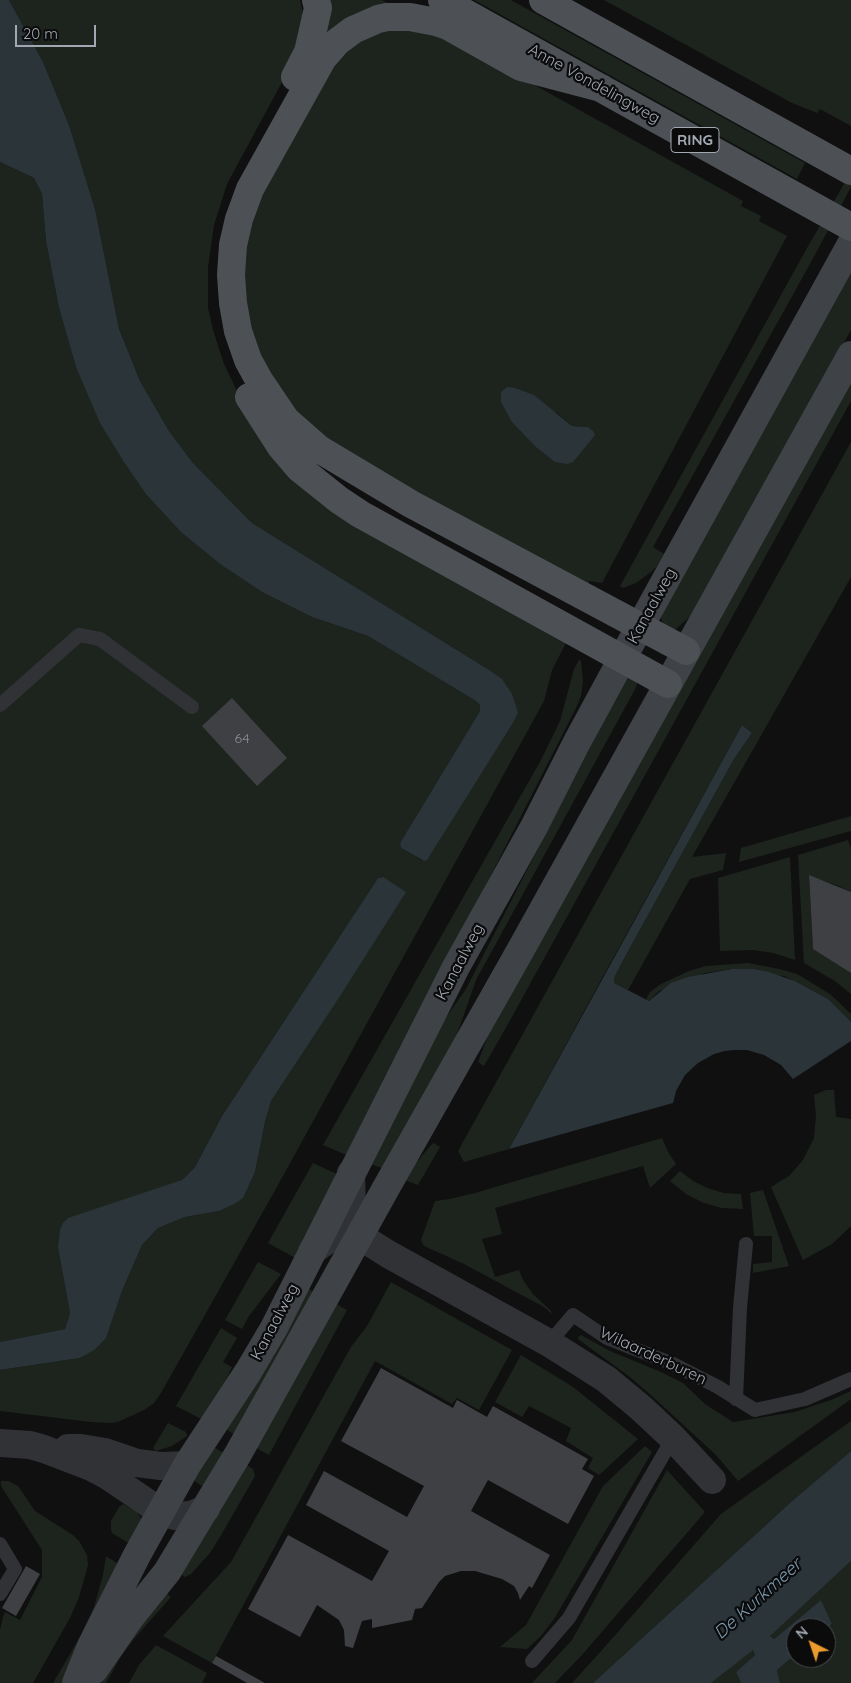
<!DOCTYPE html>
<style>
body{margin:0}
#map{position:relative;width:851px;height:1683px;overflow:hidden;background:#101011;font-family:Quicksand,sans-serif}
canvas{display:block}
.north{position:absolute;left:786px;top:1618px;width:50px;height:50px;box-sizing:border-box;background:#0b0b0c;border:1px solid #474a4e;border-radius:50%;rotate:319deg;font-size:14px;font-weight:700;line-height:20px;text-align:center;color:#a2a8b2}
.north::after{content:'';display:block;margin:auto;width:18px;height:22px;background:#eb9b2e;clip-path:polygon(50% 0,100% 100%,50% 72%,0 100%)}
.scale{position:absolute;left:15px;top:25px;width:81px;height:22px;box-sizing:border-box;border:2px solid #a2a8b2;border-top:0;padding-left:6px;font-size:15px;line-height:18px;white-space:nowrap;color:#a2a8b2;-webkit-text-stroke:4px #0b0b0c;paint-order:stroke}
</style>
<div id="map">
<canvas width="851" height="1683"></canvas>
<div class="north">N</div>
<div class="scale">20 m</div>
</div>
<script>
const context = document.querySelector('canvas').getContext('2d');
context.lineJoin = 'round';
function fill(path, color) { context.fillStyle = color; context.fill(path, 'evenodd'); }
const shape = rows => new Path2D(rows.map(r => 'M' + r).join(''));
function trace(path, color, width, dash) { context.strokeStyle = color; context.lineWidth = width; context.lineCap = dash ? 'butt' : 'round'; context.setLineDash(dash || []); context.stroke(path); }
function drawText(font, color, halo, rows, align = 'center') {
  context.font = font + ' Quicksand,sans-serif'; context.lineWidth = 4.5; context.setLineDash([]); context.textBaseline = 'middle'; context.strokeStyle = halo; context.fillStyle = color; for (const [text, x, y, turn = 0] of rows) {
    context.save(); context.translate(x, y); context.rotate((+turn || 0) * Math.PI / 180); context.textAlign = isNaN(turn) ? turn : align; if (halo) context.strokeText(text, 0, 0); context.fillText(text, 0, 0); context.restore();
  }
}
const green = shape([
 [9,0,300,0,303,15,300,44,288,71,227,184,214,225,208,267,208,308,213,330,224,364,238,393,270,447,566,643,552,670,544,701,278,1185,161,1393,154,1403,144,1410,120,1421,112,1423,91,1422,0,1411,0,1370,80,1358,106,1337,122,1291,142,1245,158,1228,185,1217,219,1211,243,1197,255,1172,265,1122,271,1101,346,986,383,877,378,878,222,1116,195,1167,182,1180,164,1187,58,1248,70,1313,65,1329,0,1342,0,162,34,178,42,194,46,241,59,308,76,367,182,533,220,564,262,592,312,617,368,636,476,701,480,705,480,711,400,843,401,848,423,861,511,726,486,668,252,523,193,463,169,431,140,381,119,329,95,209,69,125,43,62],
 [328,0,382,0,393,6,328,35,325,33],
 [474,0,511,0,805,163,797,179],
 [604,0,851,0,851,126,820,109,817,113,792,103],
 [406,29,438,32,486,58,743,201,741,206,761,216,759,221,787,236,602,583,589,581,588,585,560,575,303,426,247,334,240,255,273,162,346,48,382,31],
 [556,412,572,426,588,427,536,447],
 [851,172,851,187,816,253,653,547,664,554,657,566,651,572,636,583,623,588,620,586,807,248],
 [851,271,851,330,695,612,675,630,663,624,661,617,662,611],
 [851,382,851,401,508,1024,484,1066,478,1062,497,1012],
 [851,442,851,577,692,857,726,853,723,870,690,879,628,990,613,983,614,978,626,955,734,759,752,733,742,725,601,980,509,1149,464,1162,458,1151],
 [579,660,581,661,583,681,581,696,576,708,465,926,351,1157,323,1145,541,760,560,721,574,669],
 [628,677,636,681,637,685,633,693,476,980,448,1060,387,1170,365,1162,420,1054,466,989,624,681],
 [851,816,851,831,739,862,741,848],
 [848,840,851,849,851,892,836,885,809,876,813,949,830,959,851,973,851,994,835,981,804,963,798,855],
 [790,857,795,960,773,953,753,950,720,951,718,878],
 [748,963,779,969,797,974,830,994,851,1014,851,1022,828,999,795,981,784,976,732,969,705,973,659,991,649,1001,646,999,650,992,661,984,689,971,706,966],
 [826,1090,834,1090,836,1117,851,1119,851,1226,832,1244,803,1260,771,1187,789,1176,803,1160,814,1138,816,1116,814,1095],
 [662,1138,668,1152,676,1164,650,1188,643,1166,495,1208,502,1234,482,1239,495,1277,519,1270,523,1280,533,1294,551,1311,552,1314,544,1307,464,1264,424,1246,421,1240,435,1201,450,1199,475,1193],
 [433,1143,440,1147,418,1185,402,1179],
 [313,1163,341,1176,299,1260,268,1243],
 [680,1171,693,1181,707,1188,724,1193,741,1194,743,1209,722,1208,704,1203,686,1194,670,1181],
 [763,1190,789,1266,753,1273,753,1264,772,1262,772,1236,754,1236,750,1193],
 [258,1262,281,1274,249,1316,242,1329,225,1320],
 [391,1282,512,1350,479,1410,457,1398,452,1404,375,1361,212,1663,163,1636,231,1562,351,1347,367,1326],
 [304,1286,319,1295,239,1437,222,1427],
 [331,1301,347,1310,269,1455,251,1445],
 [221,1328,237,1338,223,1362,232,1367,214,1406,203,1420,176,1406],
 [581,1335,610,1351,661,1372,683,1383,705,1404,733,1422,795,1412,831,1400,851,1391,851,1399,738,1481,716,1455,653,1397,630,1377,578,1339,578,1337],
 [521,1355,573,1387,638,1439,599,1475,588,1468,593,1458,566,1441,571,1428,529,1406,522,1417,495,1402],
 [851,1421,851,1451,791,1502,593,1683,572,1683,603,1649,721,1514],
 [168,1423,186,1432,187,1436,172,1446,156,1451,153,1448],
 [212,1446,227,1455,205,1488,190,1478],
 [645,1446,652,1452,554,1619,541,1636,527,1649,500,1647,526,1625,603,1486],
 [242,1462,253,1469,255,1476,220,1537,210,1553,191,1574,185,1577,176,1571],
 [667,1470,705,1512,582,1655,555,1683,532,1683,572,1640],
 [1,1481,8,1481,18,1486,35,1511,73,1535,79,1541,87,1555,88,1565,79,1597,70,1618,33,1683,0,1683,0,1630,3,1617,5,1612,20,1620,42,1577,42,1550,1,1486],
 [123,1504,137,1512,142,1520,132,1545,112,1533,111,1529,111,1521,119,1507],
 [106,1556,120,1565,63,1683,53,1683,80,1637,94,1607,103,1575],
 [851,1561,851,1683,780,1683,777,1670,796,1654,796,1658,826,1658,826,1629,832,1624,821,1600,774,1639,769,1636],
 [162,1590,171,1597,133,1640,120,1658,106,1683,97,1683],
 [156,1645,207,1673,202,1683,129,1683,139,1665],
 [753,1649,755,1655,736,1672,741,1683,711,1683]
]);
const water = shape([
 [0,0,9,0,43,62,69,125,95,209,119,329,140,381,169,431,193,463,252,523,486,668,502,679,512,694,518,713,511,726,427,860,424,861,401,848,400,843,480,711,480,705,476,701,368,636,312,617,262,592,220,564,182,533,146,494,124,462,100,423,76,367,59,308,46,241,42,194,34,178,0,162],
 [507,387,515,388,534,395,572,426,588,427,593,431,595,435,573,462,567,464,555,462,536,447,512,422,501,402,501,392],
 [742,725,752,733,734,759,626,955,614,978,614,983,649,1001,671,983,688,977,732,969,753,969,769,972,795,981,828,999,851,1022,851,1041,793,1079,781,1065,764,1055,747,1050,734,1050,725,1051,714,1054,698,1063,685,1075,676,1091,673,1103,509,1149],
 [383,877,406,892,342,993,271,1101,265,1122,255,1172,243,1198,234,1204,219,1211,185,1217,158,1228,142,1245,122,1291,106,1338,94,1350,80,1358,0,1370,0,1342,65,1329,70,1313,58,1248,60,1230,63,1223,68,1218,182,1180,195,1167,222,1116,378,878],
 [851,1451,851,1561,770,1636,774,1639,821,1600,832,1624,826,1629,796,1628,796,1654,777,1670,780,1683,741,1683,736,1672,755,1655,753,1650,711,1683,593,1683,791,1502]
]);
const building = shape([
 [232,698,287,758,257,786,202,726],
 [809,875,851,892,851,973,813,949],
 [381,1368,453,1408,457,1400,487,1417,493,1406,588,1459,582,1469,594,1476,568,1524,488,1480,471,1511,550,1555,532,1588,529,1586,520,1600,518,1593,514,1586,502,1579,475,1571,461,1571,445,1576,439,1582,422,1608,415,1609,412,1620,372,1628,372,1619,362,1621,353,1648,345,1646,344,1630,339,1620,317,1605,300,1637,248,1609,288,1535,372,1581,389,1551,306,1505,324,1471,407,1517,424,1486,341,1441],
 [26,1566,40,1574,16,1616,2,1608],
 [216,1656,265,1683,247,1683,212,1663]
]);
const lane = shape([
 [0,705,79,635,100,639,192,707],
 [549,1343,573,1315,607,1338,673,1364,718,1387,755,1410,805,1399,851,1379],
 [736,1399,740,1308,746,1244],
 [0,1544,15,1569,0,1594],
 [532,1661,569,1618,673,1438]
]);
const street = shape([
 [351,1173,352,1210,360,1235],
 [312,1251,332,1237,343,1234,353,1232,388,1254,549,1343,606,1379,641,1408,673,1438,712,1480],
 [0,1443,30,1445,44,1449,91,1467,108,1476,161,1512,175,1516,190,1515,206,1509],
 [68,1448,81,1448,105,1452,137,1463,161,1466,187,1465]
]);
const secondary = shape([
 [94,1670,130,1618,167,1572,238,1454,386,1188,520,951,851,355],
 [76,1683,91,1646,137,1555,187,1465,248,1372,274,1328,456,967,534,827,577,742,622,659,851,244]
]);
const primary = shape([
 [442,0,851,227],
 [543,0,851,171],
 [295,77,308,52,318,8,316,0],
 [601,88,521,67,448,26,436,22,410,17,387,17,378,19,353,30,337,42,323,58,250,189,239,219,233,245,231,275,233,303,238,331,248,360,259,380,286,420,319,449,411,504,686,651],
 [249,397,281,447,299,468,339,500,360,514,668,684]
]);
const numberNames = [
 ["64",242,739]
];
const shields = [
 [695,140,48]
];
const shieldNames = [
 ["RING",695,140]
];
const streetNames = [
 ["Anne Vondelingweg",594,84,29],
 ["Kanaalweg",652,606,-61],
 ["Kanaalweg",460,962,-62],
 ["Kanaalweg",275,1322,-62],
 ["Wilaarderburen",653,1356,25]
];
const waterNames = [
 ["De Kurkmeer",758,1599,-42]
];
fill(green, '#1d241d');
fill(water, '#2a3439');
fill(building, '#3f4044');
trace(lane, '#313236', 14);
trace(street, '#313236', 28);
trace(secondary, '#3f4246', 28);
trace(primary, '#4d5055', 28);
drawText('14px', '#898e96', null, numberNames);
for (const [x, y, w] of shields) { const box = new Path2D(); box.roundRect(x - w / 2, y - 12.5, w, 25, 4); context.fillStyle = '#0b0b0c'; context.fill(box); trace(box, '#a2a8b2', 1); }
drawText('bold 15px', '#a2a8b2', null, shieldNames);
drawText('16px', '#a2a8b2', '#0b0b0c', streetNames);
drawText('italic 18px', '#7999ad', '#0b0b0c', waterNames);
</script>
